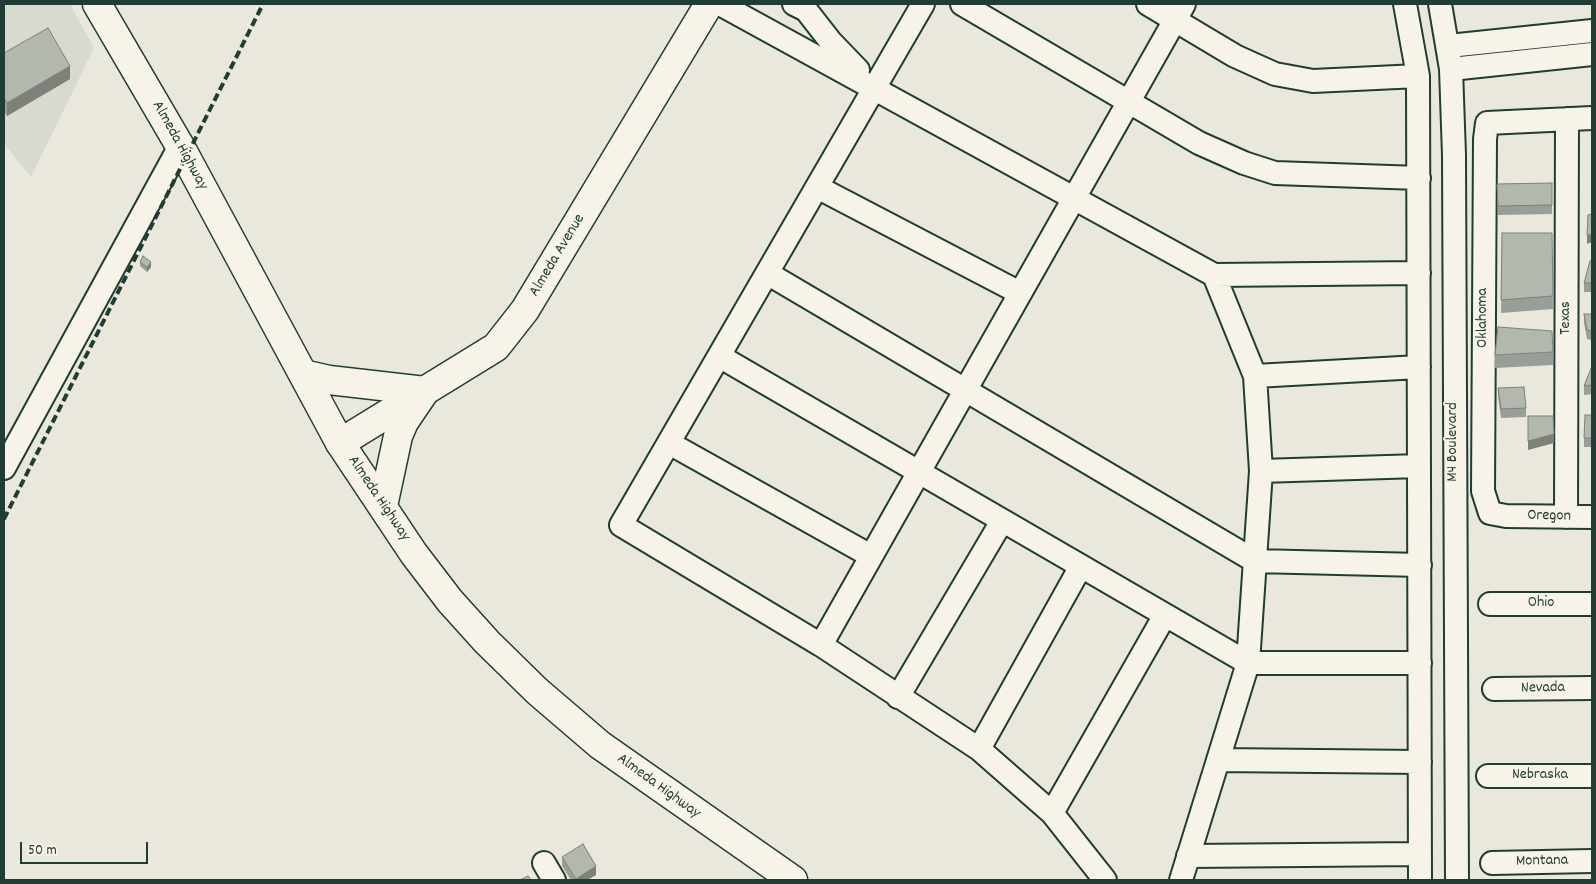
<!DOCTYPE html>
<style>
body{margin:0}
#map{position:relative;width:1596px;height:884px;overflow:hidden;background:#eae8dd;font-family:Dekko,sans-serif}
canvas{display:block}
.frame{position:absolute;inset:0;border:5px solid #1f3d34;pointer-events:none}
.scale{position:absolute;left:20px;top:842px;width:128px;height:22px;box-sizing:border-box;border:2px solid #1f3d34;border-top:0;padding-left:6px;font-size:15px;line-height:18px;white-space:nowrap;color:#1f3d34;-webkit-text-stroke:4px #f7f3e8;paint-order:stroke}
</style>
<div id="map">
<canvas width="1596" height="884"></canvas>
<div class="frame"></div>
<div class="scale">50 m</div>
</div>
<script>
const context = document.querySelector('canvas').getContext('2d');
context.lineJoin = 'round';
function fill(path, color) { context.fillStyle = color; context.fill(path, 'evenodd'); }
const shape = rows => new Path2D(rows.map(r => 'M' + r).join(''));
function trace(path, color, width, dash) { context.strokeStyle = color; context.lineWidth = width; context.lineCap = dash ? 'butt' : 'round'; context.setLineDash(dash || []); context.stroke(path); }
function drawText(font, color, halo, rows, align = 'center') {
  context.font = font + ' Dekko,sans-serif'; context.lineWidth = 4; context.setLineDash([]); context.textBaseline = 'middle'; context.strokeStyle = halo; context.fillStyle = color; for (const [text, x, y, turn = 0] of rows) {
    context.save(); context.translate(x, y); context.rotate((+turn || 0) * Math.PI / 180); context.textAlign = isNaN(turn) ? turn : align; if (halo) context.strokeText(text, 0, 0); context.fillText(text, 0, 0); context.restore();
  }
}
const built = shape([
 [4,4,70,4,94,48,31,177,4,144]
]);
const minor = shape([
 [720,4,1214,275,1419,273],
 [794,4,806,10,831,42,858,70],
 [923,4,621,525,821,645,979,749,1052,813,1105,880],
 [962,4,1199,143,1244,163,1275,173,1419,178],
 [1148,4,1235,56,1275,74,1313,81,1418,76],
 [1405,4,1418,76,1420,880],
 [1440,4,1451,69,1454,155,1457,880],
 [1449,46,1592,31],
 [1451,69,1592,54],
 [1592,118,1487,123,1485,139,1483,491,1490,513,1506,516,1592,517],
 [817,187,1020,293],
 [767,273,1255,561,1420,565],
 [719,356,1248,663,1420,663],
 [1255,376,1419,367],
 [669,443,871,556],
 [4,468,180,146],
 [1261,471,1419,466],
 [1566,517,1567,119],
 [1490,604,1592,604],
 [821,645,1184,4],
 [1494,689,1592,688],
 [898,697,1002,521],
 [979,749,1081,566],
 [1218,760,1420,762],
 [1488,776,1592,776],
 [1052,813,1165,615],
 [1188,856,1420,854],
 [544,863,554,880],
 [1492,863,1592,861],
 [1181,880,1248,663,1261,471,1255,376,1214,275]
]);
const major = shape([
 [340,443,496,347,525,310,709,4]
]);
const highway = shape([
 [97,4,180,146,340,443,414,554,450,601,487,642,537,691,600,745,793,880],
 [303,374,329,380,425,391,404,422,398,436,383,506]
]);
const rail = shape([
 [4,519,263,4]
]);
const wall = shape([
 [4,53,70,79,7,116,4,111],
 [1552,183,1552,214,1498,215,1497,184],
 [1502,233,1552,233,1553,309,1501,313],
 [1592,261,1592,292,1584,292,1584,283],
 [140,262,151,267,147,272,140,266],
 [1584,314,1592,314,1592,340,1587,339,1584,323],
 [1553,352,1553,365,1495,368,1495,355],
 [1592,366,1592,394,1584,395,1584,386],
 [1498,388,1526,408,1526,417,1501,418,1498,396],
 [1592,415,1592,447,1584,447,1584,438],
 [562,857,596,875,587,880,571,880,562,866]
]);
const shadedWall = shape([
 [70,66,70,79,7,116,7,103],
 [1592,234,1592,242,1587,244,1587,235],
 [151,262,151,267,147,272,147,267],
 [1554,434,1554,443,1528,450,1528,441],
 [596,866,596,875,587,880,576,880,576,879]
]);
const building = shape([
 [48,28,70,66,7,103,4,98,4,53,48,28],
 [1552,183,1552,205,1498,206,1497,184,1552,183],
 [1592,214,1592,234,1587,235,1588,215,1592,214],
 [1502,233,1552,233,1553,296,1501,300,1502,233],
 [143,256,151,262,147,267,140,262,143,256],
 [1590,261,1592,261,1592,283,1584,283,1590,261],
 [1584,314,1592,314,1592,331,1587,330,1584,314],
 [1498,327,1552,331,1553,352,1495,355,1498,327],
 [1592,366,1592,385,1584,386,1592,366],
 [1524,387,1526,408,1501,409,1498,388,1524,387],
 [1585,415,1592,415,1592,438,1584,438,1585,415],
 [1528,416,1553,416,1554,434,1528,441,1528,416],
 [583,844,596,866,576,879,562,857,583,844],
 [528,876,531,880,520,880,528,876]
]);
const streetNames = [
 ["Almeda Highway",179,146,61],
 ["Almeda Avenue",558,256,-59],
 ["Oklahoma",1484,318,-90],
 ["Texas",1567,318,-90],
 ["M4 Boulevard",1454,442,-90],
 ["Almeda Highway",378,499,56],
 ["Oregon",1549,517,1],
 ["Ohio",1541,604],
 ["Nevada",1543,689,-1],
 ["Nebraska",1540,776],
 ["Almeda Highway",658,787,36],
 ["Montana",1542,862,-1]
];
fill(built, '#d9dacf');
trace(minor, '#1f3d34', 26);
trace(major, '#1f3d34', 31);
trace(highway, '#1f3d34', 31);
trace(minor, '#f7f3e8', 22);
trace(major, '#f7f3e8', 28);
trace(highway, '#f7f3e8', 28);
trace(rail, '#1f3d34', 4, [8, 4]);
fill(wall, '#999e96');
fill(shadedWall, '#7d817a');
fill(building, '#b2b8ae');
trace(building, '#7d817a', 1);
drawText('16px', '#1f3d34', '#f7f3e8', streetNames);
</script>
